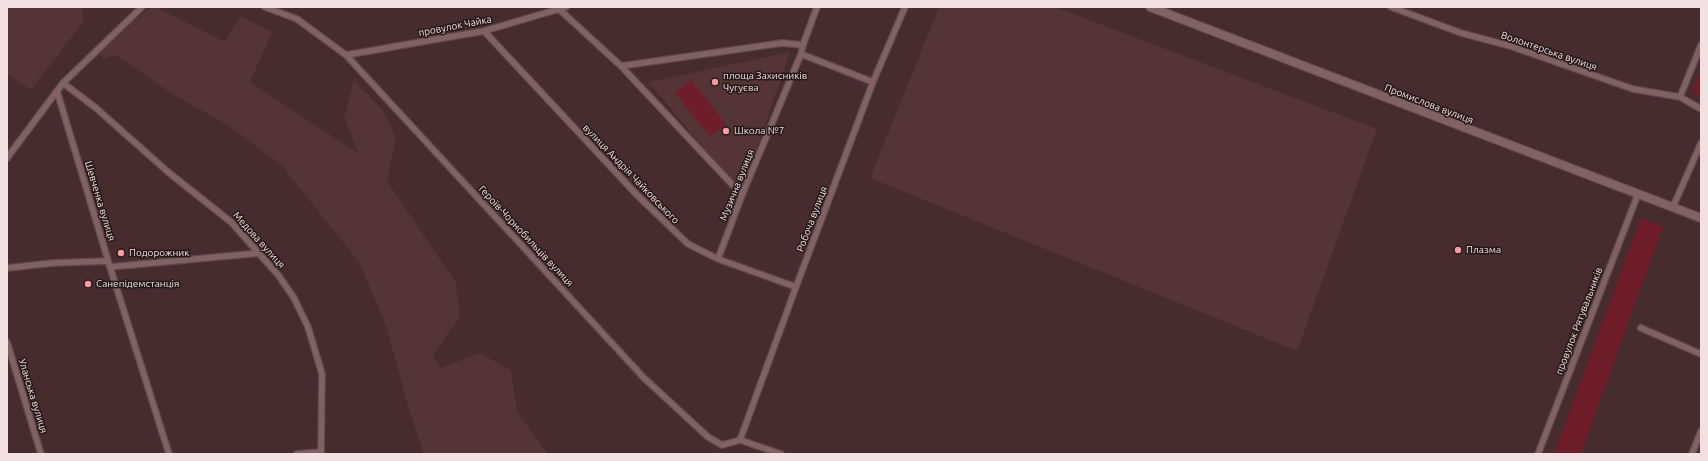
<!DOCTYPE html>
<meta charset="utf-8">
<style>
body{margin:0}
#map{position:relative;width:1708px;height:461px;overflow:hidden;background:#462c2d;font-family:Ubuntu,sans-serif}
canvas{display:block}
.frame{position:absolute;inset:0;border:8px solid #f3e1e2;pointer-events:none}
</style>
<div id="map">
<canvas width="1708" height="461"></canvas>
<div class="frame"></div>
</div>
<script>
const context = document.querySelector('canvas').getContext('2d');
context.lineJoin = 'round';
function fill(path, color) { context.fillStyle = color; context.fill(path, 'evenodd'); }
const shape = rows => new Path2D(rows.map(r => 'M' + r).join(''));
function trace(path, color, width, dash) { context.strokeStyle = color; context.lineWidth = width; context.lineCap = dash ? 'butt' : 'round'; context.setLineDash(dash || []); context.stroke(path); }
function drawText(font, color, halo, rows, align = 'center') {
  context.font = font + ' Ubuntu,sans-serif'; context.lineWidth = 3; context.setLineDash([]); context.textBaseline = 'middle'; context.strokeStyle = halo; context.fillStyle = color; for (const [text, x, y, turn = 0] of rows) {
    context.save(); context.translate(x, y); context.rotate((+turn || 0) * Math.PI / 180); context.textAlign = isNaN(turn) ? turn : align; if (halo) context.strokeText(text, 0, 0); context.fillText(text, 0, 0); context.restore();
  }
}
const built = shape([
 [7,7,82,7,84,21,31,90,7,74],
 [152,7,156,7,225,42,240,16,272,32,250,82,359,154,344,118,354,80,385,113,396,138,387,181,456,283,460,317,433,355,441,368,479,353,511,370,517,412,548,454,424,454,408,406,386,326,359,262,282,166,226,124,172,94,121,58,115,55,103,59,96,48],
 [939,7,1055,7,1377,129,1297,351,870,178],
 [790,52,743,188,729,180,649,82]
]);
const green = shape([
 [1701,68,1701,96,1691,93],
 [691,80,726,124,710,137,675,93],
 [1641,218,1663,227,1581,454,1554,454]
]);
const street = shape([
 [265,7,297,19,346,55,644,378,708,437,722,445,740,440,781,454],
 [1391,7,1461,33,1510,46,1633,89,1680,97,1701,109],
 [559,9,621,66,742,195],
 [484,31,636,194,688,244,718,259,796,287],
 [801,54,873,82],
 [346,55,484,31,566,7],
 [621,66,782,43,803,45],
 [63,83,96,108,168,172,231,222,279,276,294,298,308,327,322,374,321,454],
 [57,91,110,267,169,454],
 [1680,97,1701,45],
 [7,158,63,83,142,7],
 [1673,207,1701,143],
 [718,259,742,195,801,54,803,45,817,7],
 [110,267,260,253],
 [7,268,53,263,108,261],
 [1641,328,1701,354],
 [7,342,41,454],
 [740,440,796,287,873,82,905,7],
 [297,454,321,452],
 [1538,454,1638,194],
 [1692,454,1701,431]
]);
const secondary = shape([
 [1150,7,1701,218]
]);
const markers = [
 [715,82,4,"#f49aa0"],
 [726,131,4,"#f49aa0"],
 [1458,250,4,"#f49aa0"],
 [121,253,4,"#f49aa0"],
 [88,284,4,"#f49aa0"]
];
const streetNames = [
 ["провулок Чайка",455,26,-11],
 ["Волонтерська вулиця",1549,51,19],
 ["Промислова вулиця",1429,104,21],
 ["вулиця Андрія Чайковського",631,174,46],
 ["Музична вулиця",737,185,-68],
 ["Шевченка вулиця",100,201,73],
 ["Робоча вулиця",812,219,-69],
 ["Героїв-Чорнобильців вулиця",526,236,47],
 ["Медова вулиця",259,240,48],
 ["провулок Рятувальників",1579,321,-69],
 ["Уланська вулиця",33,396,73]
];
const poiNames = [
 ["площа Захисників",723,76],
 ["Чугуєва",723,88],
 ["Школа №7",734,131],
 ["Плазма",1466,250],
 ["Подорожник",129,253],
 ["Санепідемстанція",96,284]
];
fill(built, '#553436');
fill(green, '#6e1d29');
trace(street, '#5f494a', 8);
trace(secondary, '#5f494a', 10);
trace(street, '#806263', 5.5);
trace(secondary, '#806263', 8);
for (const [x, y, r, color] of markers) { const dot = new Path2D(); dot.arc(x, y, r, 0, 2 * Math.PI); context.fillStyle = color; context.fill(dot); trace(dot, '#241818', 1.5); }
drawText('10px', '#f3e1e2', '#241818', streetNames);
drawText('10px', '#f3e1e2', '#241818', poiNames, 'left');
</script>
